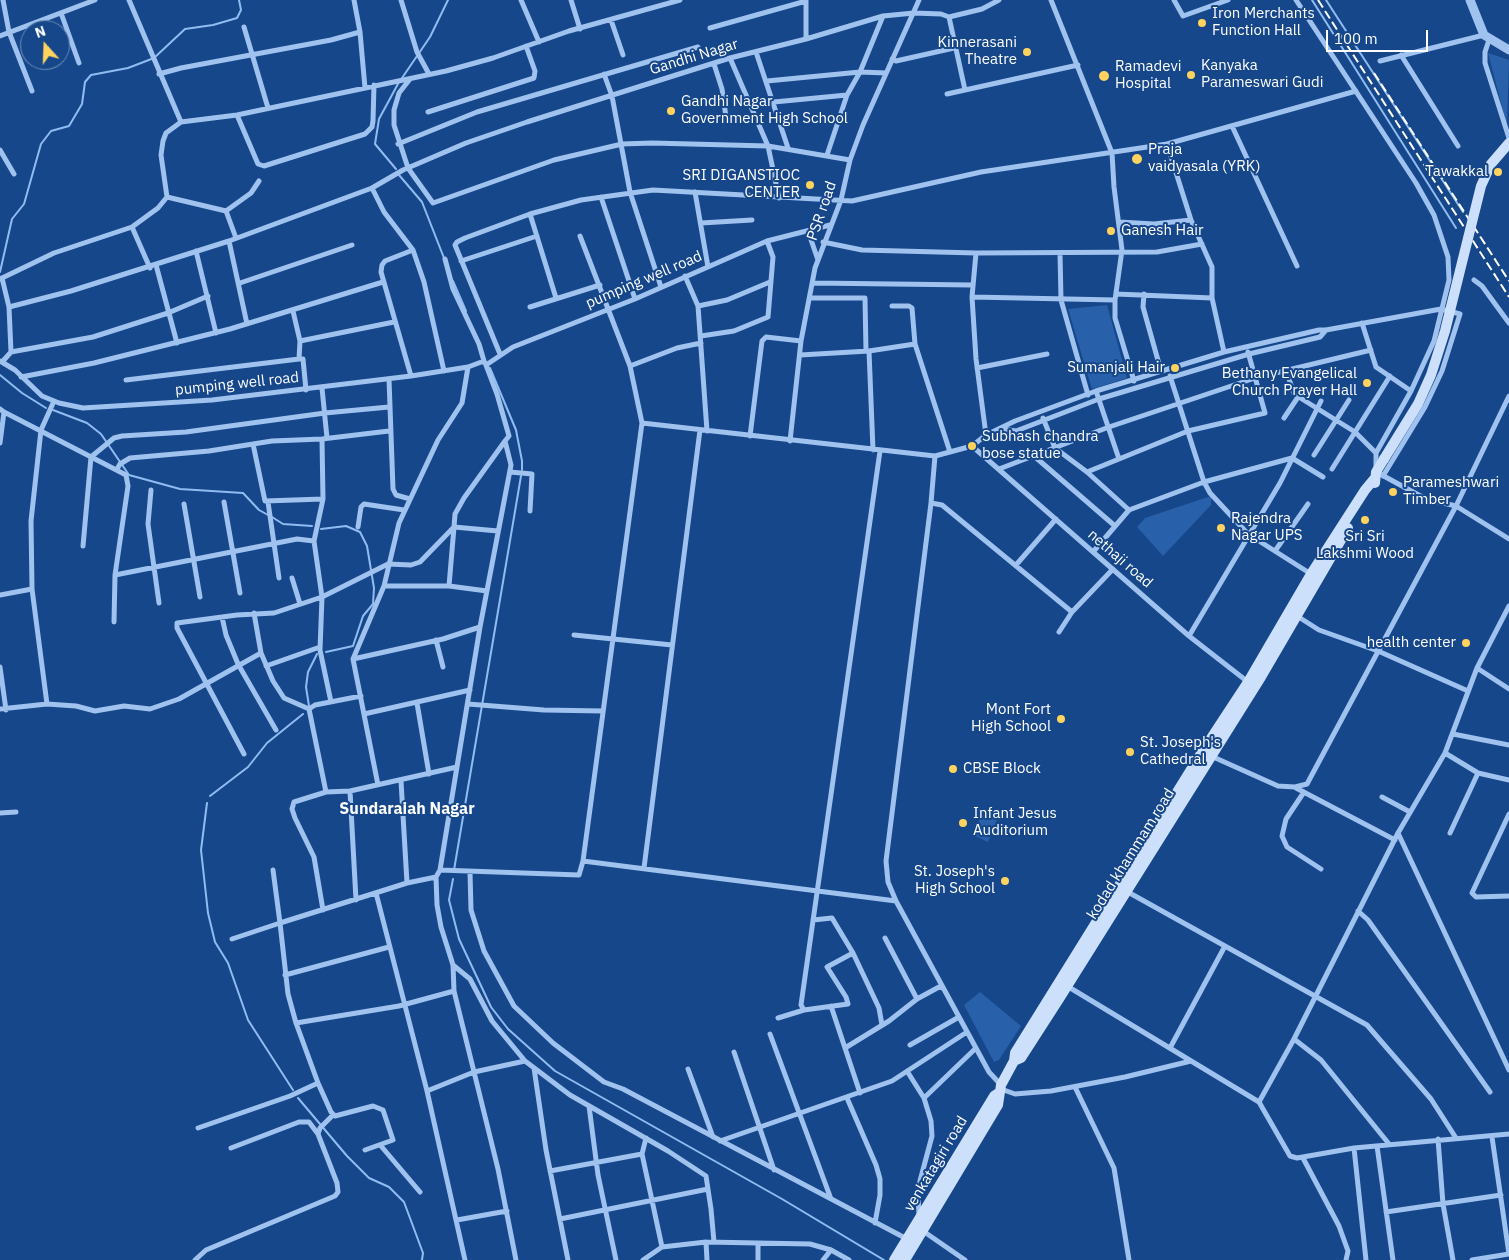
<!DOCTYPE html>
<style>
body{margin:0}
#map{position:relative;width:1509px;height:1260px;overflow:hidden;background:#16478b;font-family:"IBM Plex Sans",sans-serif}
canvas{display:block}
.north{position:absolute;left:20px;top:20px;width:50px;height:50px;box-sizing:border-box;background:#16478b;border:1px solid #7391b9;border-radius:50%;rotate:340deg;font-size:14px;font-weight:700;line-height:20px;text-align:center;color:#fff}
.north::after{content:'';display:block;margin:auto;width:18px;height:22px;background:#ffd35d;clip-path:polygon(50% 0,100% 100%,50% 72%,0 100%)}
.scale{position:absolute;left:1326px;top:30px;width:102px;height:22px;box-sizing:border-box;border:2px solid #fff;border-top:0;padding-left:6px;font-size:15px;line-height:18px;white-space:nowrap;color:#fff;-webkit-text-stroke:4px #16478b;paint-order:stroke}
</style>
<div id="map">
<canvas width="1509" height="1260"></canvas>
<div class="north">N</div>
<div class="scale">100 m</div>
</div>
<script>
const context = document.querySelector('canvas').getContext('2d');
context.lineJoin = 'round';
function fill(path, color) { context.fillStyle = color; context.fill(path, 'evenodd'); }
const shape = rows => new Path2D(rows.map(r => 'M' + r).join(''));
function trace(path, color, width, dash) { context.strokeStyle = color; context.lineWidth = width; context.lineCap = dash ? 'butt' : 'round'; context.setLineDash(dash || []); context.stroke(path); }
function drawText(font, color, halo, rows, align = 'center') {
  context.font = font + ' "IBM Plex Sans",sans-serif'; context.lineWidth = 4; context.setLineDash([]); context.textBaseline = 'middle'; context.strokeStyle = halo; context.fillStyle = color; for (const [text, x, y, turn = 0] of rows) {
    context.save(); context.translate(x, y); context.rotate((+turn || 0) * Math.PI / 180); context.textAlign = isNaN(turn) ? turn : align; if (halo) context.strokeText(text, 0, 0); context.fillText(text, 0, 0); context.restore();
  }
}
const green = shape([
 [1488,53,1509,60,1507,126],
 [1107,305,1127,378,1092,389,1068,309],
 [1211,496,1211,505,1163,556,1137,527,1145,518],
 [984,809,999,815,988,842,973,835],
 [980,992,1021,1026,999,1060,994,1062,964,1005]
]);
const stream = shape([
 [1312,0,1456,228],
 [1326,0,1463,212],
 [402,78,430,37,448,0],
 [396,169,375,144,379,119,399,82],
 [399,175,422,202,444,258],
 [0,272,12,219,24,204,41,144,51,131,69,126,82,104,85,82,91,75,128,68,154,58,185,29,213,25,237,18,241,10,239,0],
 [453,281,466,311],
 [490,368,516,430,522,461,522,470],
 [0,375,22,393,46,408],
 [53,410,87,423,101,434,129,475,180,489,243,493,259,510,268,515],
 [272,517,283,524,312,526],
 [321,529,346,526,360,532,367,546,374,588,373,604,363,616,353,646,326,652],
 [309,706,306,687,308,672,317,654],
 [210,796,248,767,267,743,303,714],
 [207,803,201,850,208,913,215,942,228,963,248,1020,293,1090],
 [454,870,521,476],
 [453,879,449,900,459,939,491,1007,508,1029,555,1071,782,1199,884,1260],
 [298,1098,347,1156,369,1178,389,1187,404,1202,423,1253,422,1260]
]);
const minor = shape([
 [3,0,9,32,32,91],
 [129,0,181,122,237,115,446,71,493,58,569,31,680,0],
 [354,0,360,32,365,88],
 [401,0,417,52,429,74],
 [521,0,539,42],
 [571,0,580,29],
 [1051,0,1112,153,1114,187,1122,250,1115,300,1115,318,1134,381],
 [1174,0,1183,16,1228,0],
 [1296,0,1416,183,1434,215,1448,257,1449,280,1434,341,1411,391,1376,453,1376,468],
 [61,13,79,63],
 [949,17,965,90],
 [611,20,623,55],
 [244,27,268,108],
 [710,28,806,1],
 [0,36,95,0],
 [806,39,806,0],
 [1489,40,1485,52,1485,63,1509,138],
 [756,52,788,148],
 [1401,55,1458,146],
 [730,58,768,146,779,198],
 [892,59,896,61,954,48],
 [1380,61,1484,35],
 [714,64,722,89,726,117],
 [159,74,181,68,331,40,360,32],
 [604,74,612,96,630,192,661,287],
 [410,79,399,93,394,110,394,125,408,168,433,203,554,160,622,144,652,143,768,146,850,160],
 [767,81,860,72,886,73],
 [947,94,1078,65],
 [774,102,847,95],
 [428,112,534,78,535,71,526,46],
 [237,115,258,164,264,166,365,134,372,127,373,121,374,85],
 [1232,126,1297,266],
 [398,144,477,112,698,47],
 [1167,144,1191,220,1212,267,1212,298],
 [0,150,14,174],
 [827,155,847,95,860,72,883,16],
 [372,188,384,212,413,250,424,282,444,371],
 [695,192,708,267],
 [167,197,226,211,236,238],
 [601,197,635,299],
 [226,211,251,193,259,181],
 [530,214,556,298],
 [1119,222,1154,224,1191,220],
 [701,223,752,220],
 [132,227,150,268],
 [808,231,818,260],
 [229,241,247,324],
 [823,242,862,250,976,253,1157,252,1202,244],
 [196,251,216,333],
 [976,253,972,297,976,359,986,435],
 [1060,253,1061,300,1088,395],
 [445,259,453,289,479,344,484,361],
 [461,261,537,236],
 [156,265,177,343],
 [685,276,698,306,707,431],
 [2,278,9,307,11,352],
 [0,279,54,253,132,227,158,208,167,197,161,155,163,141,166,133,181,122],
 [1474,280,1482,286,1509,323],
 [240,283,352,245],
 [813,283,972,285],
 [1116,294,1212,298,1224,352],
 [1144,294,1143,307,1161,371],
 [972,297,1115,300],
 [810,298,865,298,866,351],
 [698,306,727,300,770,282],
 [892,306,909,306,912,308,915,344],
 [9,307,71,291,229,241,372,188,403,170,466,143,527,122,730,58,806,39,883,16,914,13,941,14,949,17,982,9,999,0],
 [530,307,600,285],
 [293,311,300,341,299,359,303,359,306,390],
 [1362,323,1376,367,1411,391],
 [701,336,734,331,768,317,773,257,767,241],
 [300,341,394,322],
 [869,351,873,450],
 [500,354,455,245,457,242,465,238,530,214,581,200,653,190,852,201,981,172,1167,144,1356,91],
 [800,355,869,351,915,344,950,452],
 [0,361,15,370,42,396,59,403,83,408,212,400,411,376,468,367,484,361,486,365,513,347,635,299,767,241,830,225],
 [3,361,11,352,93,337,168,313,208,296],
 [630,366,677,348,701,343],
 [468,367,462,403,438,440,399,523,384,586,449,586,454,527,498,531],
 [977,368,1047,354],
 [1286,370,1294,394,1355,432,1376,453],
 [411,376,381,272,382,265,385,261,413,250],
 [1170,376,1204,482,1210,493,1248,534,1311,574],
 [21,377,94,363,230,329,383,282],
 [389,379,393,489,396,495,410,499],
 [126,380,299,359],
 [322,388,327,438],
 [1096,391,1119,459],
 [0,409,4,412,0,443],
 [4,412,126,475,128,486,115,575,297,539,314,541],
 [1043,418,1055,448,1087,472,1129,510],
 [1284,418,1298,397],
 [642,423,935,456,972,446,986,435,1015,421,1096,391,1224,352,1319,330,1326,330,1441,309,1460,314,1442,371,1425,407,1383,476],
 [1002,429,1016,431,1099,399,1249,354,1320,337,1326,330],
 [750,436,762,341,766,337,801,341],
 [322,439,323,499,314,541,322,597,320,650,331,702],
 [790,441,801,341,815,268,841,200,850,160,863,125,919,0],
 [253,444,265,501,323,499],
 [972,446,1189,636,1248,682],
 [1314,455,1349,400],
 [1034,456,1115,526],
 [117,469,120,464,130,458,209,451,272,441,322,439,389,431],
 [999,469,1109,427,1255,378,1371,350],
 [1332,469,1390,376],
 [510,472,532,474,530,511],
 [1087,472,1188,431,1265,413,1248,352],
 [1380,474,1426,499,1456,506,1509,539],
 [151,490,148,524,159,603],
 [224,502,240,593],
 [268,502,279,578],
 [931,503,942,505,1072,612],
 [184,504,200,597],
 [358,527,361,507,364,504,404,510],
 [83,546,91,457,114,438,122,436,186,432,325,413,389,407],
 [1275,551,1308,504],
 [1093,552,1129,510,1204,482,1292,458,1323,477],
 [1016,565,1056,519],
 [292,578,300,604],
 [449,586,487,591],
 [0,595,32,589],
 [254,613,261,653,273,681,284,698,309,709],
 [1297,616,1319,630,1378,651,1468,691],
 [222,617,226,635,238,664,276,730],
 [114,622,115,575],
 [1059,632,1072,612,1113,569],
 [574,635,672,645],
 [1189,636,1280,483,1321,401],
 [436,640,443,667],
 [353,659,443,639,480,627],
 [266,666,320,647],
 [0,667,6,710],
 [1477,668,1509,689],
 [417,703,429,774],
 [47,704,32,589,31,521,41,430,54,401],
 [468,704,544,710,603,711],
 [0,709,47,704,76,706,95,711,124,706,150,709,179,699,261,653],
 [364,714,470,690],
 [1453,734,1509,745],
 [1445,753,1478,773,1509,780],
 [244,754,177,628,177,623,237,615,274,613,322,597,388,564,411,565,420,562,454,527,455,514,464,498,505,441],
 [1211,756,1278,786,1295,787,1307,784,1456,506,1509,396],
 [401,781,407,883],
 [378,785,353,659,384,586],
 [1296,788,1395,840],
 [350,791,356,900],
 [326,792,309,709,315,705,361,696],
 [1304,792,1286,819,1282,836,1287,847,1321,869],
 [1382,797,1410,812],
 [0,813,16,812],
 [1509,814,1472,893,1476,897,1509,896],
 [1398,833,1509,1070],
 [1450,833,1478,773],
 [583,861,896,901,989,1072,1001,1085],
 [644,868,700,430],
 [440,870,480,627,511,465,505,441,509,436,497,394,486,365],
 [470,872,471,910,484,951,514,1006,553,1043,604,1082,623,1089,907,1239],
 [436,877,437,905,441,927,453,965,454,991,498,1169,516,1260],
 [1126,891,1367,1025,1431,1099,1456,1138],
 [376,893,427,1091,465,1260],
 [896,901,888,882,886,861,931,503,935,456],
 [323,910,314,857,295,818,292,809,294,802,326,792,350,791,457,767],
 [1358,911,1368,920,1490,1092],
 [813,920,832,918,853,953,879,1008,882,1025],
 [885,938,917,999],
 [232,939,280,923,273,870],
 [453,965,470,979,492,1021,525,1061],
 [285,975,389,947],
 [1067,986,1259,1102,1290,1156,1297,1158,1354,1148,1509,1134],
 [831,1006,860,1093],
 [804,1010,801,1005,880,451],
 [778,1018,804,1010,848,1004,846,997,827,967,853,953],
 [296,1023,399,1006,454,991],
 [770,1034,831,1199],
 [1294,1039,1321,1060,1389,1144],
 [910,1045,959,1017],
 [845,1048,889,1021,917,999,939,987,942,988],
 [1170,1048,1225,946],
 [734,1052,774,1170],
 [534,1068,546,1150,568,1260],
 [688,1069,713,1137],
 [907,1071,924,1098],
 [318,1083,331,1112,335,1116,373,1106,383,1110,393,1140,365,1150],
 [1075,1087,1114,1168,1129,1260],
 [1001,1089,1015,1094,1051,1091,1125,1077,1191,1061],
 [427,1091,474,1072,525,1061,570,1095,668,1151,706,1176,711,1209,714,1242],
 [847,1098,876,1165,880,1179,880,1195,875,1223],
 [1259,1102,1294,1039,1398,833,1445,753,1477,668,1509,606],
 [589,1106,598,1175,616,1260],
 [198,1128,290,1096,318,1083,296,1023,288,994,280,923,407,883,436,877,440,870,579,875,583,861,642,423,630,366,580,236],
 [1492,1137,1509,1254],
 [646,1138,642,1154,662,1247],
 [1438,1139,1443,1204,1453,1260],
 [720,1141,892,1081,967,1032],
 [381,1146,420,1192],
 [1377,1146,1393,1260],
 [231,1148,299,1122,309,1122,318,1134],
 [1354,1148,1366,1260],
 [1303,1158,1339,1226,1348,1251,1346,1260],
 [550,1171,642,1154],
 [1386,1212,1501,1195],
 [919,1215,918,1195,920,1181,932,1136,931,1121,924,1098,976,1048],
 [560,1219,708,1189],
 [457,1220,507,1211],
 [923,1231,965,1260],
 [706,1242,707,1260],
 [758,1243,758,1260],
 [195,1260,206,1250,335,1196,338,1192,337,1183,318,1134,320,1128,333,1115],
 [643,1260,662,1247,706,1242,810,1244,831,1250,849,1260],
 [823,1260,831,1250],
 [1472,1260,1509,1254]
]);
const tertiary = shape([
 [1470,0,1484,35,1509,50]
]);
const secondary = shape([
 [1375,483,1376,472,1384,459],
 [1014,1061,1021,1058,1059,999,1261,677,1348,528],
 [894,1260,994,1096,1000,1092],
 [905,1260,998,1105,1001,1085,1014,1061,1015,1053,1202,752,1248,682,1311,574,1365,490,1375,478]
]);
const rail = shape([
 [1318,0,1509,297],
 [1374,73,1509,281]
]);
const secondaryBridge = shape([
 [1384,459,1418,404,1431,375,1445,331,1481,186,1491,164,1509,143]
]);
const markers = [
 [1202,23,5,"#ffd35d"],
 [1027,52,5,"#ffd35d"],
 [1191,75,5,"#ffd35d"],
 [1104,76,6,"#ffd35d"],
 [671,111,5,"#ffd35d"],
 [1137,159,6,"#ffd35d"],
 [1498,172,5,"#ffd35d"],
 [810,185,5,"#ffd35d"],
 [1111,231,5,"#ffd35d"],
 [1175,368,5,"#ffd35d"],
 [1367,383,5,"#ffd35d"],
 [972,446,5,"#ffd35d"],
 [1393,492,5,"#ffd35d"],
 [1365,520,5,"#ffd35d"],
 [1221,528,5,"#ffd35d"],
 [1466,643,5,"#ffd35d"],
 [1061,719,5,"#ffd35d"],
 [1130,752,5,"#ffd35d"],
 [953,769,5,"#ffd35d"],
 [963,823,5,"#ffd35d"],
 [1005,881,5,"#ffd35d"]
];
const poiNames = [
 ["Iron Merchants",1212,14],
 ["Function Hall",1212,31],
 ["Kinnerasani",1017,43,"right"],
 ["Theatre",1017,60,"right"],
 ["Kanyaka",1201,66],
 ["Parameswari Gudi",1201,83],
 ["Ramadevi",1115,67],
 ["Hospital",1115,84],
 ["Gandhi Nagar",681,102],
 ["Government High School",681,119],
 ["Praja",1148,150],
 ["vaidyasala (YRK)",1148,167],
 ["Tawakkal",1488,172,"right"],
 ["SRI DIGANSTIOC",800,176,"right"],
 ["CENTER",800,193,"right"],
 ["Ganesh Hair",1121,231],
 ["Sumanjali Hair",1165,368,"right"],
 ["Bethany Evangelical",1357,374,"right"],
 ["Church Prayer Hall",1357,391,"right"],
 ["Subhash chandra",982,437],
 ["bose statue",982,454],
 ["Parameshwari",1403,483],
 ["Timber",1403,500],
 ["Rajendra",1231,519],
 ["Nagar UPS",1231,536],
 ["Sri Sri",1365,537,"center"],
 ["Lakshmi Wood",1365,554,"center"],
 ["health center",1456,643,"right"],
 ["Mont Fort",1051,710,"right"],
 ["High School",1051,727,"right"],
 ["St. Joseph's",1140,743],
 ["Cathedral",1140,760],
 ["CBSE Block",963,769],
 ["Infant Jesus",973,814],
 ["Auditorium",973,831],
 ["St. Joseph's",995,872,"right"],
 ["High School",995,889,"right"]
];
const streetNames = [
 ["Gandhi Nagar",694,57,-17],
 ["PSR road",822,211,-71],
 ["pumping well road",644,280,-23],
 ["pumping well road",237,384,-6],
 ["nethaji road",1120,559,41],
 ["kodad khammam road",1131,854,-58],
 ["venkatagiri road",936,1164,-59]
];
const neighbourhoodNames = [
 ["Sundaraiah Nagar",407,809]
];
fill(green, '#2860aa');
trace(stream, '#91bcf2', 2);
trace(minor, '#9fc2ef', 5);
trace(tertiary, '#9fc2ef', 9);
trace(secondary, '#ccdffb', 10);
trace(rail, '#fff', 2, [9, 4]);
trace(secondaryBridge, '#ccdffb', 10);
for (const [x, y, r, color] of markers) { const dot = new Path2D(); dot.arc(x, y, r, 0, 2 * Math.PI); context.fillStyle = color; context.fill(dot); trace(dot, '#16478b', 2); }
drawText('15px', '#fff', '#16478b', poiNames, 'left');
drawText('15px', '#fff', '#16478b', streetNames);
drawText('bold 16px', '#fff', '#16478b', neighbourhoodNames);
</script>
